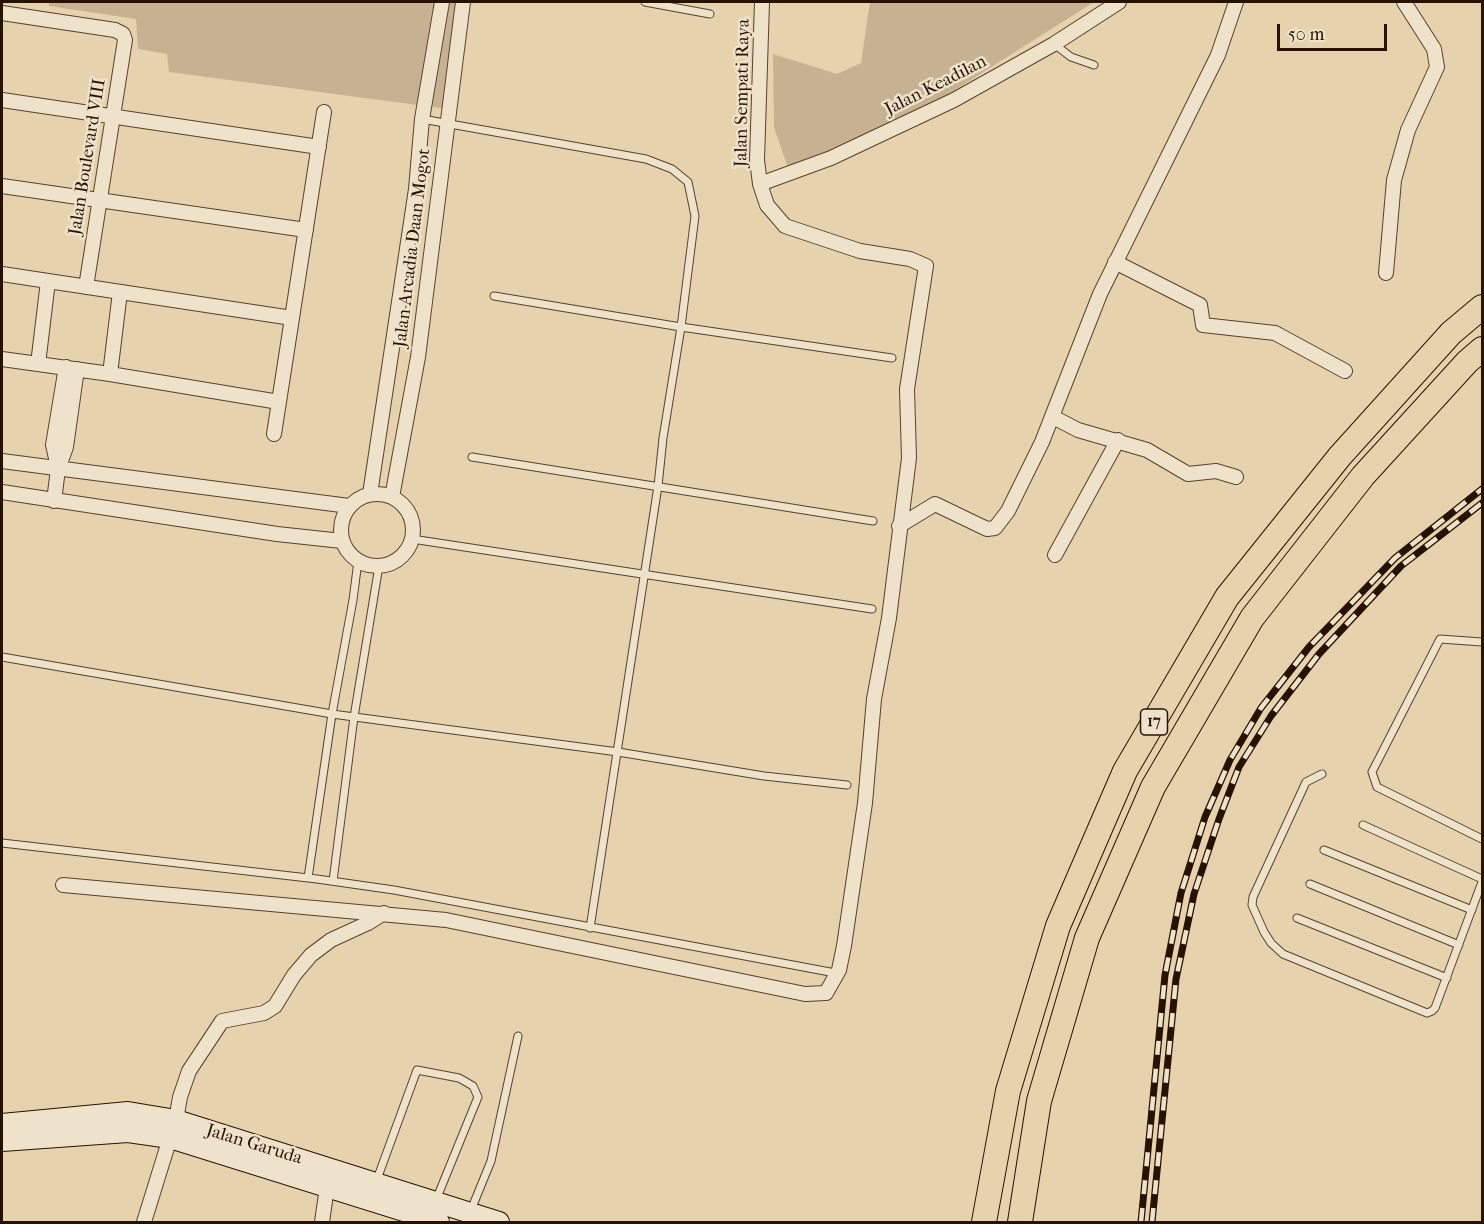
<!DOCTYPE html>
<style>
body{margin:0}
#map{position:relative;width:1484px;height:1224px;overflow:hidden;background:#e6d3ae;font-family:"IM FELL French Canon",serif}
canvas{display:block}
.frame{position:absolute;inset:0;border:3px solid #271200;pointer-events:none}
.scale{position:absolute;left:1277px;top:24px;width:110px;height:27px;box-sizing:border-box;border:3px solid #271200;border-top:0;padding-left:8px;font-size:18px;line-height:21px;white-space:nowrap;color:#271200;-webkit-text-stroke:4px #efe2ca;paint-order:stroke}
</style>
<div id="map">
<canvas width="1484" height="1224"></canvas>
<div class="frame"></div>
<div class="scale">50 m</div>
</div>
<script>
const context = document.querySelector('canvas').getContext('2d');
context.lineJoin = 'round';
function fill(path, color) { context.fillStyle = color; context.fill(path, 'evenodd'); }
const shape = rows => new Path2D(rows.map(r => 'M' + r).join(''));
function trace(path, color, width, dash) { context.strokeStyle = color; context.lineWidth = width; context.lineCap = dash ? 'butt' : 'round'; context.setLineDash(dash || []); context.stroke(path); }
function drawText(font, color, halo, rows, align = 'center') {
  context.font = font + ' "IM FELL French Canon",serif'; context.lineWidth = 5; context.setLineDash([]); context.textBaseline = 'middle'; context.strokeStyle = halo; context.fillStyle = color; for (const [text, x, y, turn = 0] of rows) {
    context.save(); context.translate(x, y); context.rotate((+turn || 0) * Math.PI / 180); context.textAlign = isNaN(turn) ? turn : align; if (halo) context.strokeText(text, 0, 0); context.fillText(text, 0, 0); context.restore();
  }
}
const green = shape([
 [49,2,469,2,455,110,169,72,167,54,138,49,136,19,49,6],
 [870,2,1094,2,862,149,790,174,774,127,773,54,837,74,861,63]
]);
const service = shape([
 [645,2,710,14],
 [1054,44,1071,57,1094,65],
 [422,119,646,159,672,169,688,182,695,216,681,327,663,438,658,486,590,928],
 [494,296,681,327,892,358],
 [472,457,873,521],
 [412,539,872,609],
 [1482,642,1440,639,1372,772,1377,787,1482,839],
 [2,657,332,714,618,752,764,776,847,785],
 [1322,774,1306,782,1253,897,1252,905,1264,932,1271,943,1283,954,1427,1013,1432,1011,1435,1008,1482,882],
 [1363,825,1482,879],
 [2,843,317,879,394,890,830,972],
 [1324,850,1472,910],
 [308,878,332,714,353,600,358,561],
 [333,881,354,717,379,566],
 [1310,884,1459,945],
 [1297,918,1447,978],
 [376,1182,417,1070,459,1078,473,1086,478,1097,436,1200],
 [471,1210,491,1161,518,1036]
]);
const minor = shape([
 [2,13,115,30,123,34,125,40,86,287],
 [2,100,319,147],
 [760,184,831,158,954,100,1054,44,1119,2],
 [2,186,306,230],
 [1115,262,1200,305,1203,325,1275,333,1345,371],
 [1386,273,1394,180,1408,130,1437,67,1434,49,1404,2],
 [2,274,292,318],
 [2,359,110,374,279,402],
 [38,364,48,281],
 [110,374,120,292],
 [1053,417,1078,430,1147,450,1188,474,1216,471,1236,477],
 [274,434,324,112],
 [2,461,349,506],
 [58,467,53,445,66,367],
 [2,492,277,534,342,541],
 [370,494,416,189,422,119,442,2],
 '341 530a36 36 0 1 1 72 0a36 36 0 1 1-72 0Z',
 [392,497,418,357,463,2],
 [54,501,58,469,66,447,77,369],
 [899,526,935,504,987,529,995,528,1008,511,1042,442,1100,294,1218,55,1236,2],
 [1055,555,1118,440],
 [63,885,446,920,805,994,826,993,839,970,844,946,865,803,874,699,889,618,909,458,907,389,926,266,910,259,860,251,785,226,767,205,760,184,757,160,762,2],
 [176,1120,180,1097,189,1071,222,1021,264,1013,275,1006,294,975,311,955,331,940,368,923,384,913],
 [144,1222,170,1138],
 [322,1222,327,1187]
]);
const secondary = shape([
 [2,1124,128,1112,176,1120,499,1222],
 [2,1141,128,1132,170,1138,439,1222]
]);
const motorway = shape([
 [984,1222,1008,1091,1058,926,1125,771,1227,597,1340,456,1451,333,1482,307],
 [1020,1222,1039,1101,1087,938,1153,787,1252,618,1363,476,1467,362,1482,349]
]);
const rail = shape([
 [1141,1222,1165,975,1181,893,1205,817,1230,760,1261,708,1309,647,1395,558,1482,489],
 [1152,1222,1176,979,1194,894,1219,819,1239,767,1271,716,1319,654,1401,566,1482,503]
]);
const shields = [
 [1154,722,27]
];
const shieldNames = [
 ["17",1154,722]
];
const streetNames = [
 ["Jalan Keadilan",936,86,-27],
 ["Jalan Sempati Raya",743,93,-89],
 ["Jalan Boulevard VIII",88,157,-81],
 ["Jalan Arcadia Daan Mogot",413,248,-83],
 ["Jalan Garuda",254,1145,17]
];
fill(green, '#c6b290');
trace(service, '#57422c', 9);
trace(minor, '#57422c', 16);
trace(secondary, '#271200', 22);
trace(motorway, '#271200', 26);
trace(service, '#efe2ca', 7);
trace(minor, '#efe2ca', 14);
trace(secondary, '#efe2ca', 20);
trace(motorway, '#e6d3ae', 24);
trace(rail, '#271200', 7);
trace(rail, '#efe2ca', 4.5, [14]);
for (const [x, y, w] of shields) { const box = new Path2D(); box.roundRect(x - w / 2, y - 13, w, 26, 4.5); context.fillStyle = '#efe2ca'; context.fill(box); trace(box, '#271200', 1.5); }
drawText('bold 16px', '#271200', null, shieldNames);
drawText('18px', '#271200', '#efe2ca', streetNames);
</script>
